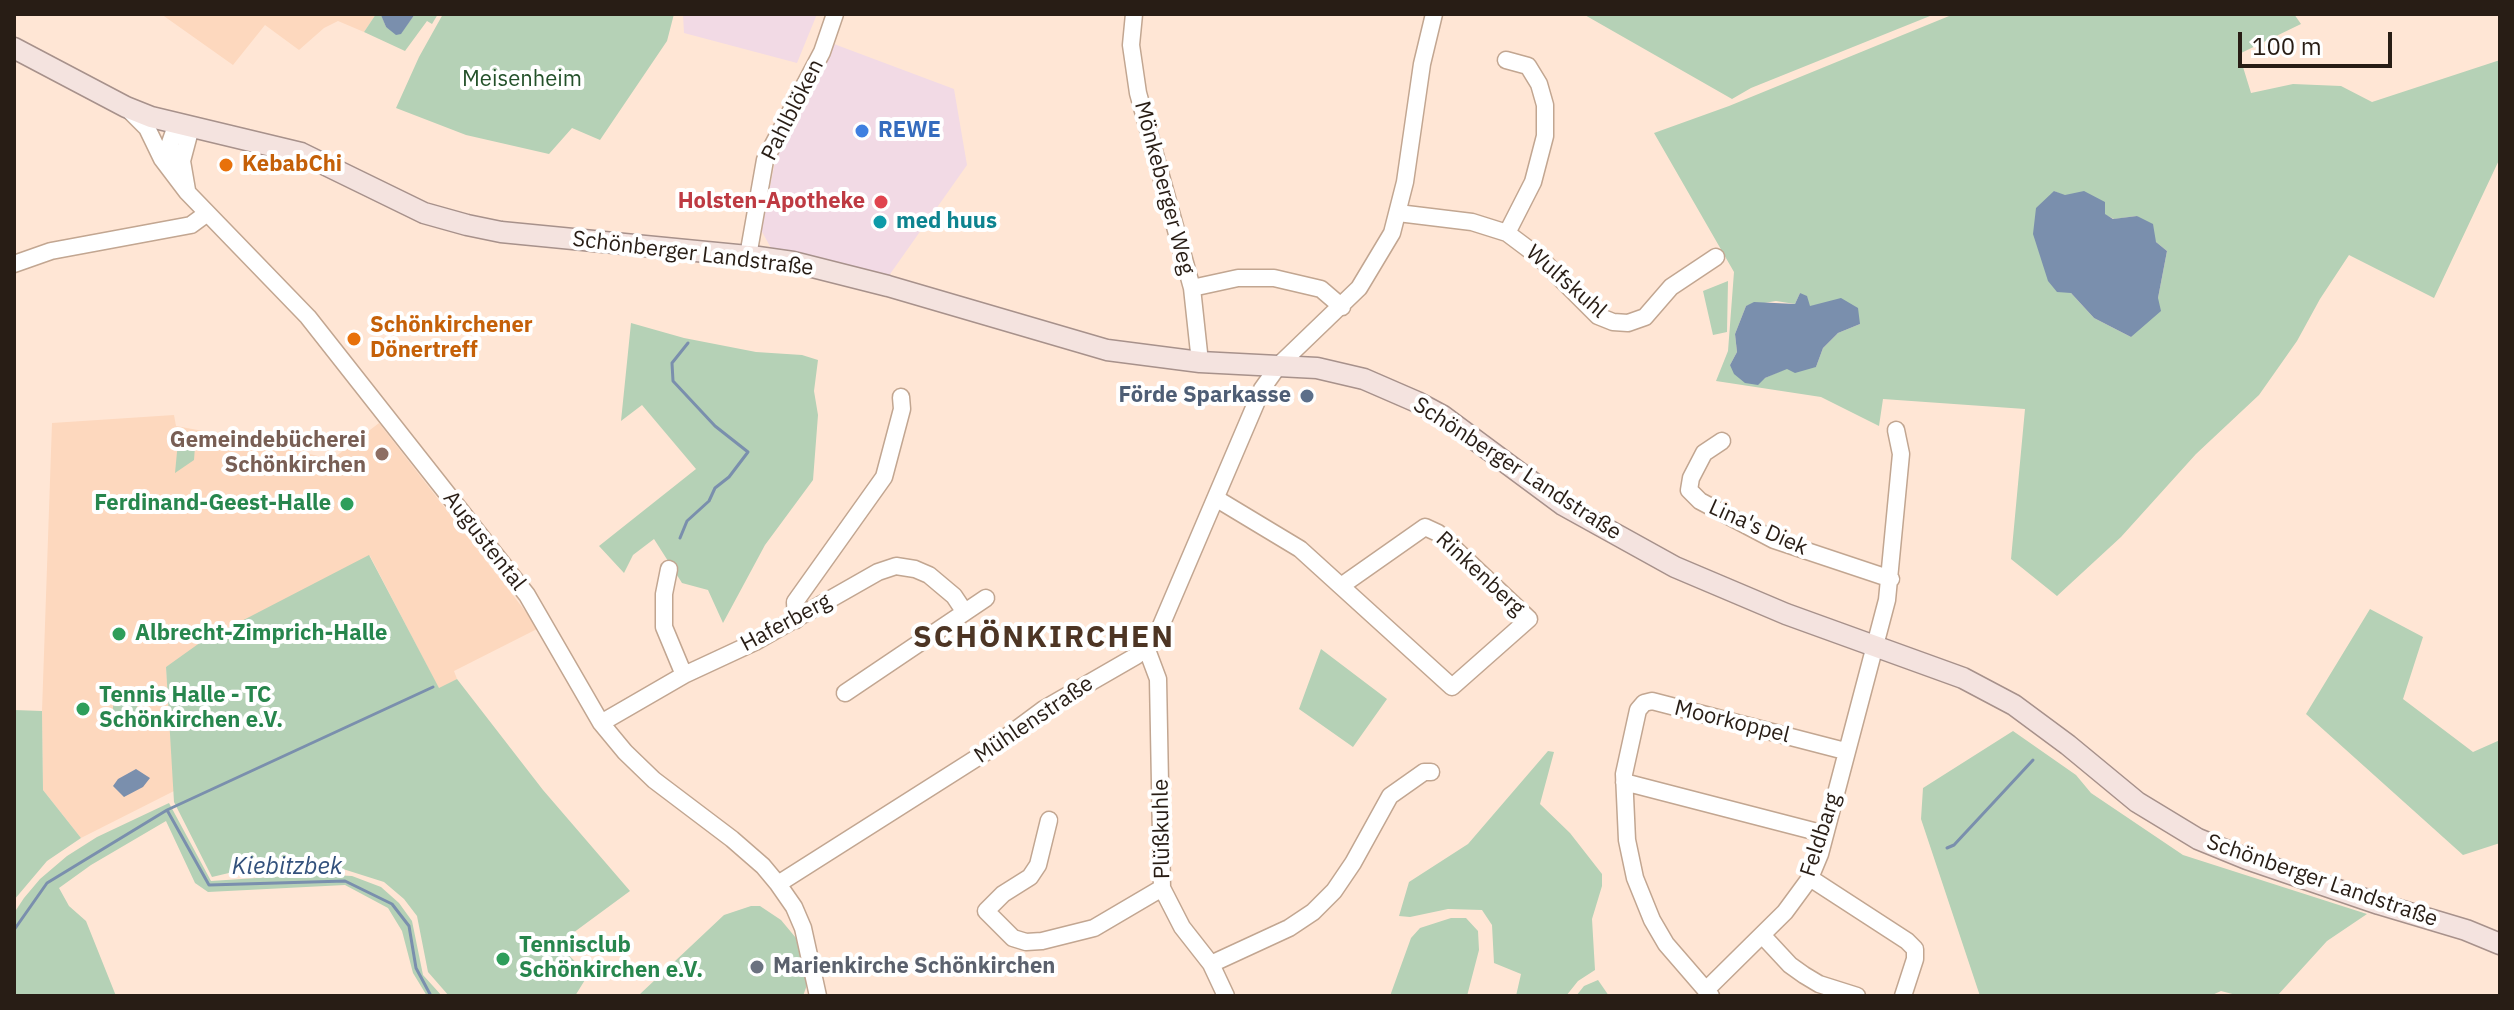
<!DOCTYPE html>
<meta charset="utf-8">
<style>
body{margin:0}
#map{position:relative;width:2514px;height:1010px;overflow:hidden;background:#ffe6d5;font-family:"IBM Plex Sans",sans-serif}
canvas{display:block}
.frame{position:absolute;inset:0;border:16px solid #281d15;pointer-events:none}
.scale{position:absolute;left:2238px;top:32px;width:154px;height:36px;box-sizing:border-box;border:4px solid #281d15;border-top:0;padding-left:10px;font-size:24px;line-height:28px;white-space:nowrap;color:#281d15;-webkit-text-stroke:6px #fff;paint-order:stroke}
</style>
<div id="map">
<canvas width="2514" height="1010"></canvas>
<div class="frame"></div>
<div class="scale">100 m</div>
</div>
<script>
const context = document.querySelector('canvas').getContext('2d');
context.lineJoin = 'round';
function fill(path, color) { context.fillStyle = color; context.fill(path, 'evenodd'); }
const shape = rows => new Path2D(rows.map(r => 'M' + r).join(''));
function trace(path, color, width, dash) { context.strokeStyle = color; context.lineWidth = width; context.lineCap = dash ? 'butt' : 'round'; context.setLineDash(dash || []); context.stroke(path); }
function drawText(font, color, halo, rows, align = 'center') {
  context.font = font + ' "IBM Plex Sans",sans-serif'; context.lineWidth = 8; context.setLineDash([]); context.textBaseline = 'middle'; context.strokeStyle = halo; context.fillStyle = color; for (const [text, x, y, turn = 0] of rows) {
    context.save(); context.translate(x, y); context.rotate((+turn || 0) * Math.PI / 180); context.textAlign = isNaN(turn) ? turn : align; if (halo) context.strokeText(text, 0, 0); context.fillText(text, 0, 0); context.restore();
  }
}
const commercial = shape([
 [683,14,817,14,797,63,684,33],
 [834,44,954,89,967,165,888,277,771,248,761,230,776,157]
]);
const built = shape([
 [161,14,376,14,364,32,338,21,324,28,299,50,265,25,233,65],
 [174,415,176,426,257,441,318,456,335,457,379,423,526,612,537,629,454,671,457,679,439,689,370,556,166,667,174,791,81,838,43,790,42,711,52,423]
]);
const green = shape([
 [376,14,381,14,386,27,401,33,415,14,438,14,432,24,427,21,405,51,364,32],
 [443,14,674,14,667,41,600,140,572,128,549,154,466,135,396,108,419,57],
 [1583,14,1935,14,1751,88,1732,99],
 [1954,14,2294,14,2301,24,2239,54,2251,93,2293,84,2341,86,2372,102,2500,60,2500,158,2434,298,2349,255,2320,299,2297,341,2259,395,2196,454,2121,537,2057,596,2011,559,2025,409,1883,399,1879,426,1821,397,1716,381,1728,351,1734,272,1654,133,1729,106],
 [2054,191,2114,219,2137,216,2156,242,2167,251,2158,298,2131,337,2094,318,2071,293],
 [1800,293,1809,307,1841,299,1860,324,1838,333,1823,348,1816,367,1787,368,1765,378,1730,365,1737,352,1735,334,1746,306,1776,301,1795,304],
 [1728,281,1727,332,1713,335,1703,291],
 [631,323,684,338,756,352,802,355,818,360,814,391,818,415,813,480,765,545,723,623,708,590,682,583,654,539,633,555,624,573,599,546,696,469,642,405,621,421],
 [179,431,196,433,194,460,175,473],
 [369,555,439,688,457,679,543,790,630,891,558,944,588,975,575,996,449,996,428,972,417,916,404,899,384,882,343,869,233,872,212,877,174,802,166,667,201,642],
 [2370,609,2423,637,2403,699,2473,752,2500,740,2500,843,2463,855,2306,714],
 [1321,649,1387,699,1353,747,1299,709],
 [113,691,138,692,136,728,113,727],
 [14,710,42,711,43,790,81,838,47,861,14,900],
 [2013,731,2076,775,2091,793,2183,855,2367,914,2327,941,2277,996,2240,996,2221,991,2210,996,1980,996,1921,819,1923,788],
 [1548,751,1554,752,1540,804,1570,833,1602,874,1602,886,1592,919,1595,970,1578,981,1566,996,1516,996,1521,974,1494,963,1492,925,1482,910,1448,909,1410,917,1399,916,1409,882,1468,844],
 [169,803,211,881,317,874,352,876,381,887,399,903,412,921,423,975,442,996,427,996,413,973,402,931,388,908,345,885,208,892,195,883,166,821,91,865,59,888,69,906,86,921,116,996,14,996,14,913,24,898,40,879,67,856,97,837],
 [751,906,760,906,781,920,796,938,807,985,803,996,644,996,640,994,724,915],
 [1451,918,1466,918,1478,931,1479,950,1467,996,1390,996,1411,938,1420,928],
 [1598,980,1609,996,1576,996,1584,986]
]);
const water = shape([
 [415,14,401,34,396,35,386,27,381,15],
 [2054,191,2065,195,2084,191,2105,202,2105,214,2113,219,2137,216,2153,224,2156,242,2167,251,2158,298,2161,311,2131,337,2094,318,2071,293,2057,292,2048,281,2033,234,2036,208],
 [1800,293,1807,296,1810,306,1841,298,1858,308,1860,324,1838,333,1823,348,1816,367,1795,373,1787,369,1765,378,1758,385,1745,383,1734,374,1730,365,1737,352,1735,334,1746,306,1754,302,1795,304],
 [136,769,150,778,143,787,124,797,113,786,118,779]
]);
const stream = shape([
 [680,538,687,521,709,501,715,488,729,477,748,452,715,426,673,381,672,363,688,343],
 [167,810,209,885,345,881,392,904,409,926,416,968,431,996],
 [1947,848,1954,845,2033,760],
 [14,930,47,883,167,810,433,687]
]);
const minor = shape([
 [1134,14,1131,45,1138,93,1192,288,1200,362],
 [1506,60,1528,66,1539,84,1545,105,1545,136,1533,182,1507,233],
 [130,111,147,128,162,159,187,192,308,317,527,595,601,723,625,752,654,780,732,839,763,866,778,884,794,907,803,928,818,996],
 [170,168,170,143,177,123],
 [187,190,182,161,191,127],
 [1398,213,1472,222,1507,233,1539,257,1598,316,1613,322,1628,323,1645,317,1671,287,1716,257],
 [748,256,765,160,822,52,835,14],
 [14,264,51,251,191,225,206,214],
 [1192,288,1238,278,1274,278,1321,289,1342,307],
 [1722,441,1704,453,1691,478,1689,490,1700,501,1774,540,1891,579],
 [1217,499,1300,549,1452,687,1529,619,1438,533,1425,527,1341,586],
 [669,569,664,594,664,627,684,675],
 [796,620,795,602,884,477,902,409,901,397],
 [1146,647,1158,679,1162,888,1182,927,1211,964,1226,996],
 [845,693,986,598],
 [601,723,684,675,755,642,878,572,896,566,915,569,929,575,954,596,964,611],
 [1624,782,1825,834],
 [1049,820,1038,865,1030,877,1003,894,986,911,1013,938,1026,942,1042,941,1094,928,1162,888],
 [1810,878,1907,941,1915,949,1915,959,1903,996],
 [778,884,986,752,1044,709,1136,656,1146,647,1160,628,1262,389,1279,365,1359,288,1392,233,1405,182,1422,64,1434,14],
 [1763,936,1790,965,1804,975,1819,984,1857,996],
 [1211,964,1289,928,1313,912,1334,891,1353,863,1390,796,1424,772,1431,772],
 [1706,990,1785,912,1810,878,1820,854,1887,600,1901,454,1896,430],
 [1711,996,1666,944,1652,920,1635,878,1627,840,1624,774,1638,710,1644,703,1652,701,1845,751]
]);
const major = shape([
 [14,48,126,107,151,117,301,153,424,213,467,225,501,232,758,257,793,262,888,286,1107,350,1200,362,1317,368,1364,379,1417,402,1443,416,1563,505,1675,567,1786,614,1963,678,2014,705,2068,745,2137,802,2198,839,2247,859,2379,904,2466,930,2500,944]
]);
const markers = [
 [862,131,8,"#3f7fe0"],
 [226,165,8,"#e8710a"],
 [881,202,8,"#e0444e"],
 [880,222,8,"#0f9aa8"],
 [354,339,8,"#e8710a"],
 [1307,396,8,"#5c6f8a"],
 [382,454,8,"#8d6e63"],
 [347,504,8,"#2e9e5b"],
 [119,634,8,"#2e9e5b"],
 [83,709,8,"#2e9e5b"],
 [503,959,8,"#2e9e5b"],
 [757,967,8,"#6b7280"]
];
const parkNames = [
 ["Meisenheim",522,80]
];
const streetNames = [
 ["Pahlblöken",793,110,-63],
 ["Mönkeberger Weg",1164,188,75],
 ["Schönberger Landstraße",693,254,7],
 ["Wulfskuhl",1566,282,41],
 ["Schönberger Landstraße",1517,469,33],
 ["Lina's Diek",1758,528,24],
 ["Augustental",484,541,52],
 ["Rinkenberg",1480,574,43],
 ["Haferberg",786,623,-28],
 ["Mühlenstraße",1034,720,-34],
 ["Moorkoppel",1732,722,14],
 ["Plüßkuhle",1162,829,-91],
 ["Feldbarg",1821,835,-72],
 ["Schönberger Landstraße",2322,881,19]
];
const shopNames = [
 ["REWE",878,131]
];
const foodNames = [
 ["KebabChi",242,165],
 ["Schönkirchener",370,326],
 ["Dönertreff",370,351]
];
const healthNames = [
 ["Holsten-Apotheke",865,202]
];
const cultureNames = [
 ["med huus",896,222]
];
const serviceNames = [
 ["Förde Sparkasse",1291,396]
];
const educationNames = [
 ["Gemeindebücherei",366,441],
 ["Schönkirchen",366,466]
];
const leisureNames = [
 ["Ferdinand-Geest-Halle",331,504,"right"],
 ["Albrecht-Zimprich-Halle",135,634],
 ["Tennis Halle - TC",99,696],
 ["Schönkirchen e.V.",99,721],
 ["Tennisclub",519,946],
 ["Schönkirchen e.V.",519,971]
];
const worshipNames = [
 ["Marienkirche Schönkirchen",773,967]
];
const waterNames = [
 ["Kiebitzbek",287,867]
];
const districtNames = [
 ["SCHÖNKIRCHEN",1044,638]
];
fill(commercial, '#f2dae5');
fill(built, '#fdd8be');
fill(green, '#b5d1b6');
fill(water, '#7a8fad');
trace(stream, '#7a8fad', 3);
trace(minor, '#c2a691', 19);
trace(major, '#a7918b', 23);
trace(minor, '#fff', 16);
trace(major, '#f4e3df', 20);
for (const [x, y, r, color] of markers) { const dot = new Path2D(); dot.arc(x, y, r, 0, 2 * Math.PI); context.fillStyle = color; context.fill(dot); trace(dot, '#fff', 3); }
drawText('22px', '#24512a', '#fff', parkNames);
drawText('22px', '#281d15', '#fff', streetNames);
drawText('bold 22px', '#366cbe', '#fff', shopNames, 'left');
drawText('bold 22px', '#c56008', '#fff', foodNames, 'left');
drawText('bold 22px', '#be3a42', '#fff', healthNames, 'right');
drawText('bold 22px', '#0d838f', '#fff', cultureNames, 'left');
drawText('bold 22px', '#4e5e75', '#fff', serviceNames, 'right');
drawText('bold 22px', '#785e54', '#fff', educationNames, 'right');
drawText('bold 22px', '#27864d', '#fff', leisureNames, 'left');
drawText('bold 22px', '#5b616d', '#fff', worshipNames, 'left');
drawText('italic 24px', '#33517c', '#fff', waterNames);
context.letterSpacing = '2px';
drawText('bold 30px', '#4d3524', '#fff', districtNames);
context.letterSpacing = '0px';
</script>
